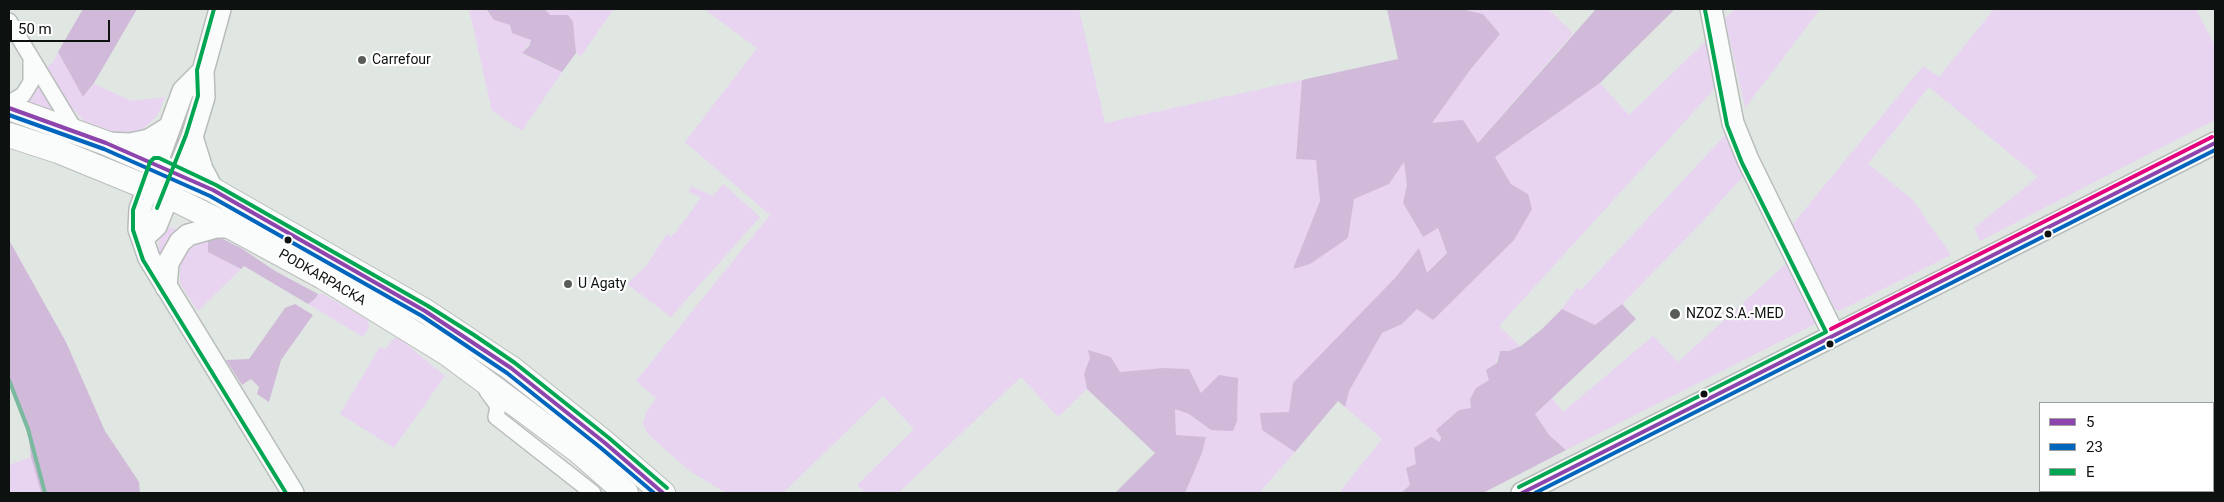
<!DOCTYPE html>
<style>
body{margin:0}
#map{position:relative;width:2224px;height:502px;overflow:hidden;background:#e0e7e3;font-family:Roboto,sans-serif}
canvas{display:block}
.frame{position:absolute;inset:0;border:10px solid #0d110f;pointer-events:none}
.legend{position:absolute;left:2039px;top:402px;width:175px;height:90px;box-sizing:border-box;background:#fff;border:1px solid #9ea09f;margin:0;padding:6px 9px;list-style:none;font-size:15px;color:#0d110f}
.legend li{display:flex;align-items:center;gap:10px;height:25px}
.legend b{width:25px;border:1px solid #9ea09f}
.scale{position:absolute;left:10px;top:20px;width:100px;height:22px;box-sizing:border-box;border:2px solid #0d110f;border-top:0;padding-left:6px;font-size:15px;line-height:18px;white-space:nowrap;color:#0d110f;-webkit-text-stroke:4px #fff;paint-order:stroke}
</style>
<div id="map">
<canvas width="2224" height="502"></canvas>
<div class="frame"></div>
<ul class="legend">
<li><b style="height:6px;background:#8e44ad"></b>5</li>
<li><b style="height:6px;background:#0065bd"></b>23</li>
<li><b style="height:6px;background:#00a651"></b>E</li>
</ul>
<div class="scale">50 m</div>
</div>
<script>
const context = document.querySelector('canvas').getContext('2d');
context.lineJoin = 'round';
function fill(path, color) { context.fillStyle = color; context.fill(path, 'evenodd'); }
const shape = rows => new Path2D(rows.map(r => 'M' + r).join(''));
function trace(path, color, width, dash) { context.strokeStyle = color; context.lineWidth = width; context.lineCap = dash ? 'butt' : 'round'; context.setLineDash(dash || []); context.stroke(path); }
function drawText(font, color, halo, rows, align = 'center') {
  context.font = font + ' Roboto,sans-serif'; context.lineWidth = 4.5; context.setLineDash([]); context.textBaseline = 'middle'; context.strokeStyle = halo; context.fillStyle = color; for (const [text, x, y, turn = 0] of rows) {
    context.save(); context.translate(x, y); context.rotate((+turn || 0) * Math.PI / 180); context.textAlign = isNaN(turn) ? turn : align; if (halo) context.strokeText(text, 0, 0); context.fillText(text, 0, 0); context.restore();
  }
}
const green = shape([
 [469,9,486,9,488,14,510,25,518,35,531,40,522,54,562,72,522,131,492,111],
 [545,9,614,9,580,57,576,53,573,22,550,15],
 [704,9,1079,9,1105,123,1302,80,1296,158,1316,159,1320,201,1294,269,1348,238,1354,199,1389,184,1404,162,1407,185,1403,203,1422,236,1438,228,1447,253,1427,274,1419,249,1289,412,1262,430,1295,452,1259,493,1185,493,1202,453,1206,437,1176,435,1175,408,1189,414,1211,430,1237,420,1238,378,1201,393,1189,369,1163,368,1120,372,1111,357,1088,351,1091,358,1084,374,1087,389,1058,417,1021,377,898,493,865,493,857,485,914,429,883,396,783,493,726,493,688,470,647,433,643,423,646,413,656,398,636,381,770,215,685,142,757,48],
 [1461,9,1548,9,1573,33,1478,143,1431,124,1470,70,1500,34,1483,14],
 [1736,9,1820,9,1745,108,1725,18],
 [1994,9,2196,9,2215,46,2215,120,1980,241,1974,228,2038,177,1929,87,1868,164,1912,199,1951,255,1839,311,1835,309,1792,225,1923,66,1939,77],
 [1707,40,1717,86,1499,326,1520,346,1509,351,1500,351,1489,380,1476,388,1470,399,1471,408,1447,419,1443,426,1437,430,1441,437,1440,442,1416,464,1406,468,1410,485,1401,493,1339,493,1382,439,1345,407,1348,391,1382,333,1402,324,1417,309,1433,320,1528,194,1511,184,1495,157,1600,83,1629,115],
 [58,52,83,97,94,84,132,101,165,97,157,116,143,129,127,134,117,133,84,121,70,106,46,68,53,62],
 [37,81,56,113,24,101],
 [1728,132,1745,174,1702,222,1622,304,1595,325,1562,309,1577,288,1581,290],
 [723,184,760,217,671,317,627,284,646,266,667,234,671,236,676,232,701,198,689,192,691,186,713,196],
 [165,225,184,233,161,258,158,251,160,235],
 [208,240,209,252,241,269,198,311,180,284,180,268,184,257,192,247,201,241],
 [1789,261,1819,322,1566,450,1549,435,1535,414,1552,398,1563,412,1653,336,1678,362],
 [318,294,323,294,368,320,369,328,363,337,308,304,315,299],
 [395,338,400,339,445,376,394,448,340,414,380,347,385,349],
 [31,457,41,493,9,493,9,465]
]);
const forest = shape([
 [83,9,137,9,94,83,83,97,58,52],
 [486,9,545,9,550,15,568,15,573,22,576,53,562,72,522,53,529,46,531,40,512,33,510,25,494,20],
 [1387,9,1461,9,1483,14,1500,34,1470,70,1432,123,1463,120,1478,143,1596,9,1675,9,1600,83,1495,157,1511,184,1528,194,1532,209,1514,240,1433,320,1417,309,1402,324,1382,333,1349,391,1345,407,1338,401,1295,452,1262,430,1260,413,1289,412,1293,383,1395,278,1419,248,1427,273,1447,253,1438,228,1423,237,1403,203,1407,185,1404,162,1389,184,1354,199,1348,238,1310,264,1293,269,1320,201,1316,160,1296,159,1302,80,1398,59],
 [221,238,241,248,275,271,318,294,315,299,308,304,244,266,241,269,208,252,208,240],
 [9,240,66,342,105,431,139,482,140,493,41,493,31,457,28,429,9,380],
 [295,304,313,315,281,360,269,402,257,394,259,387,251,379,242,385,226,360,249,359,285,308],
 [1622,304,1636,319,1535,414,1549,435,1566,450,1483,493,1401,493,1410,485,1406,468,1416,464,1414,448,1431,437,1440,442,1441,437,1436,430,1459,410,1471,408,1470,399,1476,388,1489,380,1486,370,1497,363,1500,351,1509,351,1521,346,1542,329,1562,309,1595,325],
 [1088,350,1111,357,1120,372,1163,368,1189,369,1201,393,1219,375,1238,378,1237,421,1233,431,1211,430,1189,414,1175,409,1176,435,1206,437,1202,453,1185,493,1115,493,1155,453,1087,389,1084,374,1090,358]
]);
const stream = shape([
 [9,380,28,429,45,493]
]);
const street = shape([
 [9,21,76,132],
 [9,103,23,95,31,82,31,61],
 [487,391,498,406,496,417,593,493]
]);
const secondary = shape([
 [1711,9,1733,123,1748,160,1834,335],
 [203,71,183,91,140,209,139,229,149,258,293,493],
 [192,137,202,169,213,190],
 [106,143,130,144,149,140,170,127],
 [143,238,156,226,192,137,204,97,203,71,220,9],
 [166,287,168,263,180,242,188,235,216,227,231,227],
 [1522,493,2215,143]
]);
const primary = shape([
 [9,108,106,143,213,190,425,311,511,368,605,443,663,493],
 [9,135,58,151,168,196,231,227,323,277,448,354,577,450,626,493]
]);
const bus1 = shape([
 [9,108,106,143,213,190,425,311,511,368,605,443,663,493],
 [1522,493,2215,143]
]);
const bus2 = shape([
 [9,115,104,149,210,196,422,316,507,373,601,448,654,493],
 [1535,493,2215,150]
]);
const bus3 = shape([
 [157,208,186,135,198,96,197,70,214,9],
 [1519,487,1826,332,1742,163,1727,125,1705,10],
 [286,493,143,260,133,230,133,210,150,162,154,158,159,158,216,185,428,306,474,335,515,363,609,438,667,488]
]);
const bus4 = shape([
 [1831,329,2212,137]
]);
const markers = [
 [362,60,5,"#575c59"],
 [2048,234,4.5,"#0d110f"],
 [288,240,4.5,"#0d110f"],
 [568,284,5,"#575c59"],
 [1675,314,6,"#575c59"],
 [1830,344,4.5,"#0d110f"],
 [1704,394,4.5,"#0d110f"]
];
const poiNames = [
 ["Carrefour",372,60],
 ["U Agaty",578,284],
 ["NZOZ S.A.-MED",1686,314]
];
const streetNames = [
 ["PODKARPACKA",322,278,30]
];
fill(green, '#e8d3f1');
fill(forest, '#d0b9d9');
trace(stream, '#7ab99e', 4);
trace(street, '#b8bdba', 18);
trace(secondary, '#b8bdba', 24);
trace(primary, '#b8bdba', 26);
trace(street, '#fafbfb', 15);
trace(secondary, '#fafbfb', 21);
trace(primary, '#fafbfb', 24);
trace(bus1, '#8e44ad', 4);
trace(bus2, '#0065bd', 4);
trace(bus3, '#00a651', 4);
trace(bus4, '#e5007d', 4);
for (const [x, y, r, color] of markers) { const dot = new Path2D(); dot.arc(x, y, r, 0, 2 * Math.PI); context.fillStyle = color; context.fill(dot); trace(dot, '#fff', 2); }
drawText('14px', '#0d110f', '#fff', poiNames, 'left');
drawText('14px', '#0d110f', '#fff', streetNames);
</script>
